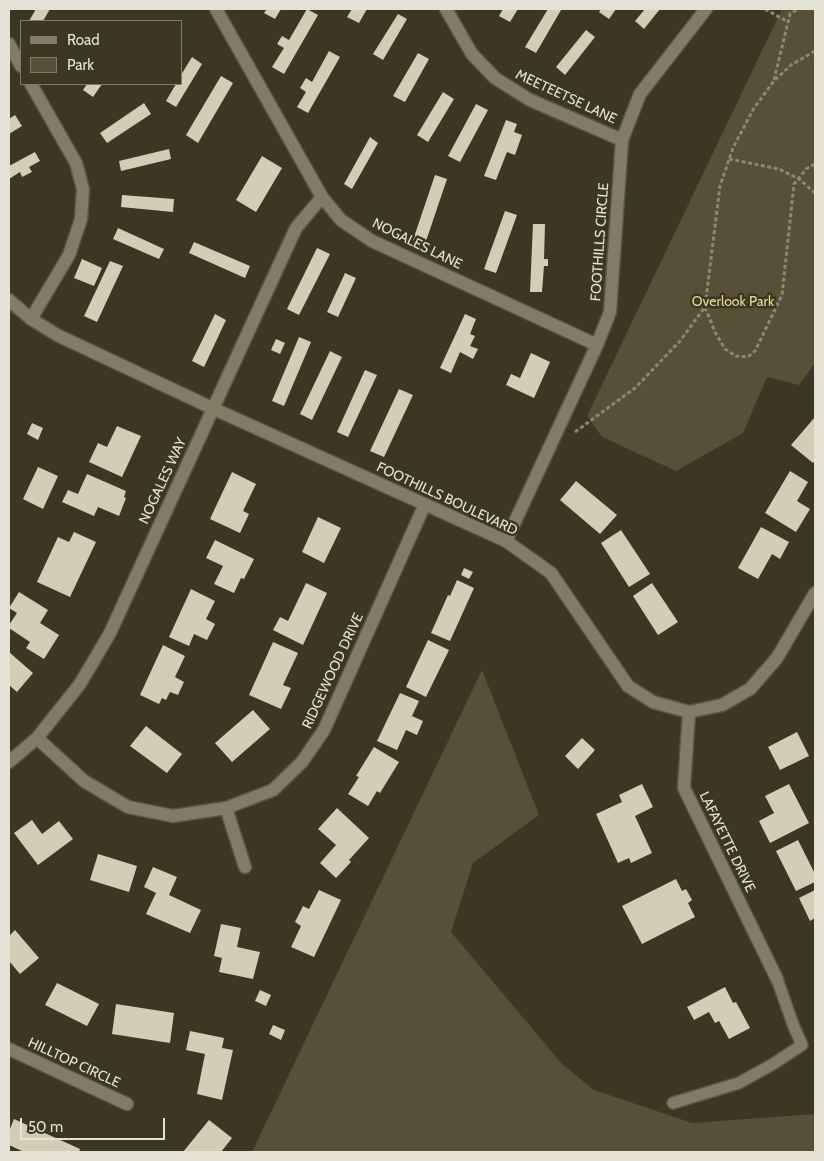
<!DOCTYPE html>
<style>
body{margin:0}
#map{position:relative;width:824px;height:1161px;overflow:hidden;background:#3c3723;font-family:Cabin,sans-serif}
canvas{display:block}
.frame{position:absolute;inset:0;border:10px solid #e4e1d5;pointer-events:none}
.legend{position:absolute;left:20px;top:20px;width:162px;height:65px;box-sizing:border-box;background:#3c3723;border:1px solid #7f7b6a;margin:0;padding:6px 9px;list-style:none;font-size:15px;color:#e4e1d5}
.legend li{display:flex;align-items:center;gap:10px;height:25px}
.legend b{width:25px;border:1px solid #7f7b6a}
.scale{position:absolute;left:20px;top:1118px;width:145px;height:22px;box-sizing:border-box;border:2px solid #e4e1d5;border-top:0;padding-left:6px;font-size:15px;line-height:18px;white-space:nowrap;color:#e4e1d5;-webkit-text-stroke:4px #3c3723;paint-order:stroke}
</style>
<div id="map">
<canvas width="824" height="1161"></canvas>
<div class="frame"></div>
<ul class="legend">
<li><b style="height:6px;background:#827c67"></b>Road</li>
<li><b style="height:14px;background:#575037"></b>Park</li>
</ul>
<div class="scale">50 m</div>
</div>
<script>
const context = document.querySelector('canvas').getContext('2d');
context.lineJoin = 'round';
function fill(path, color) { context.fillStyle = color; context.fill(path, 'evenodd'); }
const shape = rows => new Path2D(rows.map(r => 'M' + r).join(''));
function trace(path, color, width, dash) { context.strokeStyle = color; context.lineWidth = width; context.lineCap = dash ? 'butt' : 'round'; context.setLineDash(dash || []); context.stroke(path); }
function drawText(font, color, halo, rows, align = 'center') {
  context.font = font + ' Cabin,sans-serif'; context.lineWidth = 5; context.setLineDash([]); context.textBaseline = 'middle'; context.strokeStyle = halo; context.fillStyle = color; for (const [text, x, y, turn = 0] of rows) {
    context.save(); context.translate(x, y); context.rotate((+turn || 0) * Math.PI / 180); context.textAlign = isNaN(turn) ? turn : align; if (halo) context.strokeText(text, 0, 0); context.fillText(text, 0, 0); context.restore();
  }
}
const green = shape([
 [782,9,815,9,815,363,799,385,767,377,743,433,676,471,602,437,587,416],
 [482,670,539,815,473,863,451,932,562,1064,594,1090,692,1123,815,1114,815,1152,252,1152]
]);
const building = shape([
 [36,9,50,9,43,21,29,21],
 [267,9,281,9,275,19,264,13],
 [307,9,318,15,284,74,272,67,284,48,277,44,282,36,289,40],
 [352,9,367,9,359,23,347,17],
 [503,9,518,9,510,22,499,16],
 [548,9,561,10,536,53,525,47],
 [601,9,616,9,609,19,599,12],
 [645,9,660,9,644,29,635,21],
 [398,14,407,19,383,60,373,54],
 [586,30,595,37,565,75,556,67],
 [329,51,340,57,308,113,297,107,306,92,300,88,306,78,312,82],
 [418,53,429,59,405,102,393,96],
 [192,57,202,64,176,107,166,101,176,84,181,84,181,75],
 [221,76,233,83,198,143,186,135],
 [87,84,102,84,93,97,83,90],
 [443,92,454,99,428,142,417,135],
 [144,103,151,114,107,143,100,133],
 [476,104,488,110,460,162,448,156],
 [15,115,22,126,9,134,9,119],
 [506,120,517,124,514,132,522,135,515,155,507,152,496,180,484,176],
 [370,137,378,143,352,189,344,184],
 [169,149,171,159,121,171,119,161],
 [35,152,40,161,29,167,32,172,22,177,20,172,9,179,9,166],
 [262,156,282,168,256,212,236,200],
 [435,175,447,179,425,244,413,240],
 [122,195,174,199,173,212,121,207],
 [505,211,517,215,496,273,484,269],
 [533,224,545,224,544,259,548,259,548,266,544,266,542,292,530,292],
 [118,228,164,249,159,259,113,239],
 [194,242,250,266,245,278,189,253],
 [317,248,330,254,299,315,287,309],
 [82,259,102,268,94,286,74,278],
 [110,261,123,266,97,322,84,316],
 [345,273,356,278,338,317,327,312],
 [215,314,226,320,204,367,192,361],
 [465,314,476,319,470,334,475,336,470,346,478,349,473,359,460,352,451,373,440,368],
 [299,337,311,342,284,406,272,401],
 [276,339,285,343,280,354,271,350],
 [330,351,342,357,312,420,300,414],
 [531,353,550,362,534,398,506,385,511,374,520,378],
 [365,370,377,375,348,437,337,432],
 [399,389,413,395,384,457,370,451],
 [815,417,815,460,813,463,791,445],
 [32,423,43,428,38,440,27,434],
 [117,426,141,436,122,477,89,462,98,443,107,447],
 [38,467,58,476,43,509,23,499],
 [790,471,808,482,797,501,810,509,796,532,765,513],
 [232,472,256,484,243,511,249,514,240,533,210,519],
 [87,474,126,491,124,497,126,498,119,516,98,507,94,516,62,502,68,490,78,494],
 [576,481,617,515,600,534,560,500],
 [318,517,341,528,324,563,302,552],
 [761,527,789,542,780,559,772,554,758,579,738,568],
 [621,530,650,574,629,587,601,543],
 [74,532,96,542,70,597,37,582,58,537,69,542],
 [215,540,254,559,244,579,241,578,234,593,214,584,223,566,206,558],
 [464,568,473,572,469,579,461,575],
 [457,580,474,588,450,641,431,633,448,595,450,596],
 [306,583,327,593,303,645,273,630,280,617,288,621],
 [652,583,678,622,658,635,633,596],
 [191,589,215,601,206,619,215,624,207,640,194,634,189,646,169,637],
 [19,592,48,610,40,623,59,635,44,659,26,648,30,642,9,628,9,625,17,613,9,608],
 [428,640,449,650,426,697,406,687],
 [273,642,298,653,283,685,291,688,281,709,249,695],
 [163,645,185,656,175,677,184,682,178,695,170,692,166,700,162,698,159,704,140,695],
 [9,652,33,673,17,692,9,685],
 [400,693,419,701,412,716,423,721,417,735,406,730,397,750,377,741],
 [253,710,270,729,232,762,215,743],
 [146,726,182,754,167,773,130,746],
 [797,732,809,756,780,770,768,747],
 [582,738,595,750,578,769,565,756],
 [374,747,399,762,380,793,377,791,368,806,348,794,359,777,356,776],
 [642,784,653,807,635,816,652,853,631,863,629,858,618,863,596,814,622,802,619,795],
 [789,784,809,823,770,843,759,821,774,813,765,796],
 [337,808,369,838,349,860,351,862,336,878,320,863,336,845,318,829],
 [32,820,42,834,59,821,73,839,38,865,14,833],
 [798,840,815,874,815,882,796,891,776,851],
 [98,854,137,866,129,892,90,880],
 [153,867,177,877,169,895,201,910,190,933,146,914,156,893,144,887],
 [676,879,682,891,686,889,692,900,688,903,695,917,642,944,622,906],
 [319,890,341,900,314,957,291,947,301,926,295,922,303,906,309,909],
 [815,890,815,918,810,921,799,898],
 [221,924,241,928,237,947,260,952,253,979,219,972,222,958,214,956],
 [15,930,39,958,20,974,9,961,9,936],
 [57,983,99,1004,87,1026,45,1005],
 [725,987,733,1003,736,1002,750,1028,729,1039,719,1021,715,1023,709,1012,694,1020,687,1007],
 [260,990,271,995,266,1006,255,1001],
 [116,1004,174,1013,170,1043,112,1034],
 [273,1025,285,1030,281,1040,269,1034],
 [190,1031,224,1038,222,1048,233,1050,222,1100,197,1094,205,1054,186,1050],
 [14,1119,80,1149,79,1152,24,1152,9,1145,9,1131],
 [209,1120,232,1138,221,1152,183,1152]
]);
const path = shape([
 [765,9,788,22],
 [815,51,791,65,774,81,754,108,733,148,720,186,705,307,715,332,725,349,736,356,748,357,755,351,782,295,794,184,806,169,815,164],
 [774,80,790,14,798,9],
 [729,159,779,169,799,179,815,193],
 [575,432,635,388,680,341,705,307]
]);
const service = shape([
 [673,1103,739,1083,773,1064,802,1045,794,1027,777,979]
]);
const minor = shape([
 [216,9,322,197,341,220,372,241,597,345],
 [446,9,472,54,495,78,530,100,622,140],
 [9,44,21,66],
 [31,84,76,163,83,189,81,219,69,255,31,319],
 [506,541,597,345,610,312,622,140,640,94,706,9],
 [689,712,684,788,777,979],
 [37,738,84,781,128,807,173,816,226,808,273,790,302,762,324,730,425,504],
 [9,762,37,738,80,684,110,633,296,228,322,197],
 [226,808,245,867],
 [9,1049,127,1104]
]);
const tertiary = shape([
 [9,300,31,319,57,335,212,408,506,541,551,573,628,686,653,702,689,712,722,705,750,689,777,658,815,593]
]);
const streetNames = [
 ["MEETEETSE LANE",566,97,25],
 ["FOOTHILLS CIRCLE",600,242,-86],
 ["NOGALES LANE",417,244,26],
 ["NOGALES WAY",163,481,-65],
 ["FOOTHILLS BOULEVARD",447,499,25],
 ["RIDGEWOOD DRIVE",333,671,-65],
 ["LAFAYETTE DRIVE",727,842,64],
 ["HILLTOP CIRCLE",74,1063,25]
];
const parkNames = [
 ["Overlook Park",733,302]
];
fill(green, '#575037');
fill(building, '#d3cdb6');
trace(service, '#595544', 14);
trace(minor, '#595544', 15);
trace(tertiary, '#595544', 15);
trace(path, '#8b8777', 3, [4, 2.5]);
trace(service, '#827c67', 11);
trace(minor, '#827c67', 12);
trace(tertiary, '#827c67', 12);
drawText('14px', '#e4e1d5', '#3c3723', streetNames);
drawText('14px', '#ead792', '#3c3723', parkNames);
</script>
